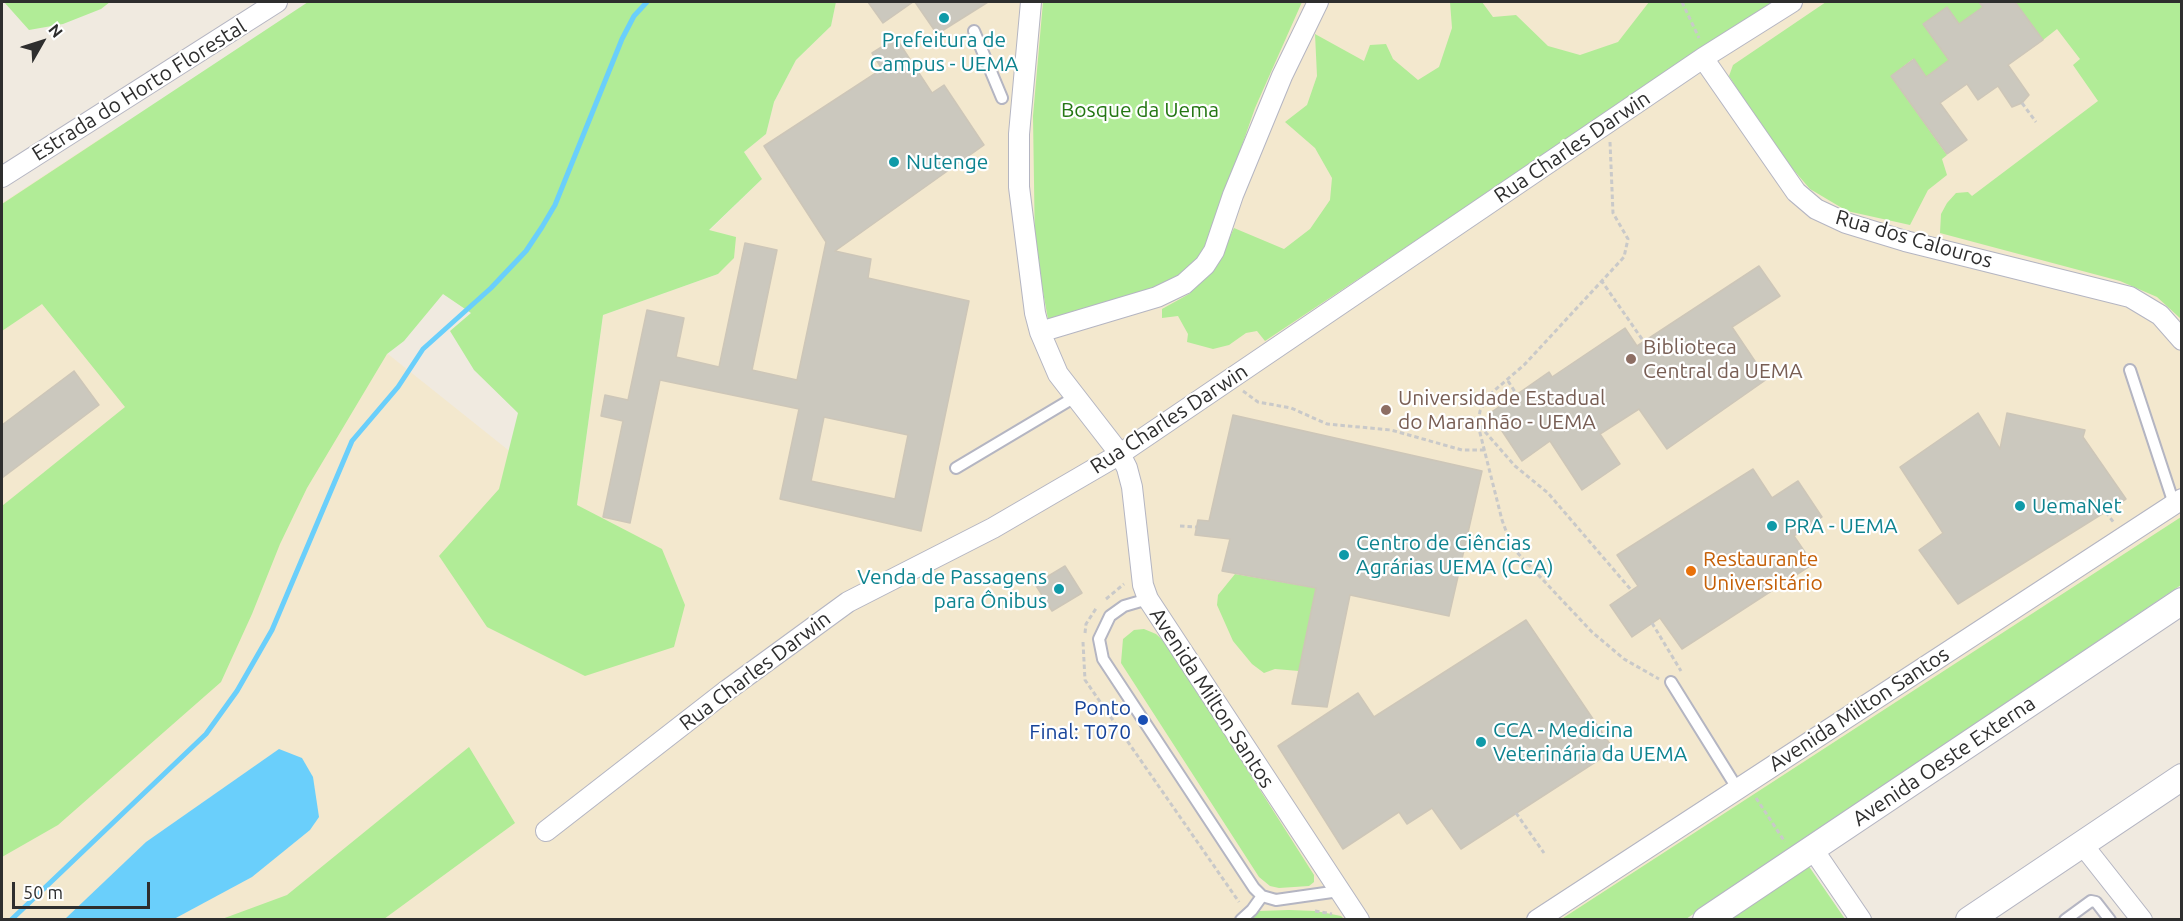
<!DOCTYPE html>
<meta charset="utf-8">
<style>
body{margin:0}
#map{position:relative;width:2183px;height:921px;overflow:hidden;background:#f0eae0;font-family:Ubuntu,sans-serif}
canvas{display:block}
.frame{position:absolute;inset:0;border:3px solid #2e2e2e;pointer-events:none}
.north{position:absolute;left:12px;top:12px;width:60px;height:60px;-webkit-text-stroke:4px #fff;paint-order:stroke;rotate:51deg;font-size:16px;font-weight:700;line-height:24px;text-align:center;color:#2e2e2e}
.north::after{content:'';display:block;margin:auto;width:21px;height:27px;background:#2e2e2e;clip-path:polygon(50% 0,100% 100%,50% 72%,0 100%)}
.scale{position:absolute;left:12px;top:882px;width:138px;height:27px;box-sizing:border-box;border:3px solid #2e2e2e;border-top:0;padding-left:8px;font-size:18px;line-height:21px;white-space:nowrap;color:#2e2e2e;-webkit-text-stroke:4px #fff;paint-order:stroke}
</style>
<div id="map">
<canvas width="2183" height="921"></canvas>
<div class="frame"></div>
<div class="north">N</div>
<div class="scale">50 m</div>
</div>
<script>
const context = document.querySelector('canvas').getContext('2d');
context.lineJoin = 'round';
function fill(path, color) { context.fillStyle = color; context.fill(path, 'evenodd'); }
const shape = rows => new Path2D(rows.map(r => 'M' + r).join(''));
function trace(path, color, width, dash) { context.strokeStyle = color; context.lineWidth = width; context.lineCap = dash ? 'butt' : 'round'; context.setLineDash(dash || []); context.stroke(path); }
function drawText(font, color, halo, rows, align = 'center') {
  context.font = font + ' Ubuntu,sans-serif'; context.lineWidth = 4.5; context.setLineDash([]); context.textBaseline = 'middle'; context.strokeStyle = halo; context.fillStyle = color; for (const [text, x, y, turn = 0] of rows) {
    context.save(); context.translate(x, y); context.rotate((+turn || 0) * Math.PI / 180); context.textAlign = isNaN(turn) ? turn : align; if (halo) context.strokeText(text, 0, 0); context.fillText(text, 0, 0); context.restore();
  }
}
const education = shape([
 [836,2,2181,2,2181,584,1686,919,2,920,2,203,110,132,577,505,603,315,718,274,709,231,762,179,744,152,766,134,774,102,796,60,831,26]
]);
const green = shape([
 [4,2,110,2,101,9,63,24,29,30],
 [308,2,836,2,831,26,796,60,774,102,766,134,744,152,762,179,709,230,736,237,734,258,718,274,603,315,577,505,662,549,685,605,674,647,585,676,487,627,439,556,499,489,518,413,474,370,450,331,471,313,443,294,404,341,387,354,307,488,280,544,252,614,221,682,58,825,2,857,2,506,125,407,42,304,2,331,2,204],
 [1043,2,1302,2,1255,108,1210,237,1193,267,1170,288,1048,319,1035,248,1033,116],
 [1450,2,1482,2,1493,17,1516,15,1548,46,1580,55,1618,42,1649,2,1774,2,1265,341,1257,331,1246,333,1229,345,1213,349,1187,342,1188,334,1178,316,1162,318,1162,309,1189,294,1216,267,1234,228,1284,249,1310,229,1330,200,1332,178,1315,148,1285,122,1307,105,1317,76,1315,34,1364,61,1370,45,1386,44,1393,59,1418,80,1439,67,1452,28],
 [1826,2,1979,2,1983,7,1959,24,1924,24,1949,60,1926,77,1913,59,1891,76,1947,155,1942,159,1947,175,1928,190,1910,225,1847,211,1810,189,1774,147,1729,76,1733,65],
 [2015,2,2181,2,2181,319,2157,297,2120,281,1940,233,1941,214,1947,203,1956,193,1968,192,1972,196,2098,101,2073,65,2080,59,2057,29,2043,40],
 [2181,517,2181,585,1686,919,1560,920],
 [1235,574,1316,588,1299,671,1275,669,1264,673,1252,664,1233,641,1217,605,1218,595],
 [1144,629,1156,634,1168,645,1314,875,1314,882,1309,886,1279,888,1270,886,1259,877,1121,663,1123,639,1134,630],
 [469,747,515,823,384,919,222,919,287,895],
 [1808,865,1845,919,1729,920],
 [1289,910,1316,911,1341,916,1344,919,1251,919,1259,911]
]);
const water = shape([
 [279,749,302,758,313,777,319,817,310,830,252,877,174,919,65,919,146,842]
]);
const stream = shape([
 [11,920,206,734,237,691,272,630,352,441,398,387,423,349,491,288,526,251,542,227,555,205,622,39,634,16,647,2]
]);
const building = shape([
 [868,2,913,2,883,23,868,2],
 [915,2,988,2,937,34,915,2],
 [1979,2,2015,2,2043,40,2008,65,2029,95,2022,103,2012,107,1998,86,1978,100,1967,84,1940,103,1967,140,1947,154,1891,76,1914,59,1926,77,1949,60,1923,24,1947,7,1959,24,1983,7,1979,2],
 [896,38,932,93,944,85,984,145,835,251,871,259,868,278,969,301,921,531,780,499,799,409,660,380,630,523,603,517,623,421,601,416,605,395,628,400,647,310,684,318,676,357,719,367,745,243,777,250,752,370,797,380,826,242,764,146,882,69,872,53,896,38],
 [824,417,908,435,895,499,811,481,824,417],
 [1759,266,1780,296,1732,327,1767,379,1667,449,1639,409,1600,434,1620,464,1582,490,1550,441,1522,461,1490,413,1549,372,1552,377,1625,328,1637,346,1759,266],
 [74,371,99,405,2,478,2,425,74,371],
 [1978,413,2000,449,2007,413,2085,430,2083,437,2126,499,1958,604,1919,550,1943,533,1900,467,1978,413],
 [1233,415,1482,471,1449,616,1350,595,1327,707,1292,704,1316,588,1222,571,1230,539,1195,535,1198,520,1209,521,1233,415],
 [1753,469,1772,498,1798,481,1822,517,1794,536,1813,564,1682,649,1660,618,1632,637,1610,605,1638,586,1617,555,1753,469],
 [1065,566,1082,593,1052,611,1035,584,1065,566],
 [1526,620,1614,750,1461,849,1432,808,1407,824,1399,812,1343,849,1278,746,1358,693,1374,717,1526,620]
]);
const path = shape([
 [1682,2,1699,38],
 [2022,103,2036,122],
 [1610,142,1613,213,1628,239,1624,257,1524,365,1488,396,1480,411,1478,425,1502,520,1512,547,1592,632,1624,659,1659,679],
 [1601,280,1644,342],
 [1508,381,1517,395],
 [1243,391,1258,402,1291,408,1327,424,1391,430,1462,450,1486,450],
 [1480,426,1515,466,1548,493,1632,591],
 [2106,512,2114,523],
 [1180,526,1196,527],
 [1106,599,1124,584],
 [1652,623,1681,671],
 [1085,633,1086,624,1097,607],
 [1083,642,1085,680,1239,902],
 [1756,798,1785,842],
 [1516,813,1544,853],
 [1315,911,1332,914]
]);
const service = shape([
 [974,31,1002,98],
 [2130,370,2174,504],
 [956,468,1075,397],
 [1148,599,1124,606,1110,616,1099,639,1103,659,1254,888,1262,896,1276,900,1339,891],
 [1671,682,1737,788],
 [1241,920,1252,910,1262,896],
 [2065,920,2091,901,2096,902,2110,920]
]);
const minor = shape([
 [1031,2,1019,134,1019,187,1035,313,1040,332,1058,374,1120,454,1127,468,1132,487,1143,585,1148,599,1359,920],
 [1703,58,1796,192,1816,209,1846,223,1905,241,2130,297,2160,315,2182,340],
 [2,177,277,2],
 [1040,332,1157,297,1184,284,1205,265,1214,251,1233,195,1282,76,1318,2],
 [546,831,726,691,848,602,993,528,1120,454,1703,58,1792,2],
 [2082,844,2142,920],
 [1812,848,1861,920],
 [1537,920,2182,499]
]);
const tertiary = shape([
 [1706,920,2182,601],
 [1969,920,2182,777]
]);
const markers = [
 [944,18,6,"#0f9aa8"],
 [894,162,6,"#0f9aa8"],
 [1631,359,6,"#8d6e63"],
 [1386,410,6,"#8d6e63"],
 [2020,506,6,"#0f9aa8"],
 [1772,526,6,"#0f9aa8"],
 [1344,555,6,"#0f9aa8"],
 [1691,571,6,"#e8710a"],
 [1059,589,6,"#0f9aa8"],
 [1143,720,6,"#1a4fb4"],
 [1481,742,6,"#0f9aa8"]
];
const cultureNames = [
 ["Prefeitura de",944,40,"center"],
 ["Campus - UEMA",944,64,"center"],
 ["Nutenge",906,162],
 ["UemaNet",2032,506],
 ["PRA - UEMA",1784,526],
 ["Centro de Ciências",1356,543],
 ["Agrárias UEMA (CCA)",1356,567],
 ["Venda de Passagens",1047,577,"right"],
 ["para Ônibus",1047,601,"right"],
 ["CCA - Medicina",1493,730],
 ["Veterinária da UEMA",1493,754]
];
const streetNames = [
 ["Estrada do Horto Florestal",139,90,-32],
 ["Rua Charles Darwin",1572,147,-34],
 ["Rua dos Calouros",1914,239,16],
 ["Rua Charles Darwin",1169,419,-33],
 ["Rua Charles Darwin",755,671,-37],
 ["Avenida Milton Santos",1212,698,57],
 ["Avenida Milton Santos",1859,709,-33],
 ["Avenida Oeste Externa",1944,761,-34]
];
const parkNames = [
 ["Bosque da Uema",1140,110]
];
const educationNames = [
 ["Biblioteca",1643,347],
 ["Central da UEMA",1643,371],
 ["Universidade Estadual",1398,398],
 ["do Maranhão - UEMA",1398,422]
];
const foodNames = [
 ["Restaurante",1703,559],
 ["Universitário",1703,583]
];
const transitNames = [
 ["Ponto",1131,708],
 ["Final: T070",1131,732]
];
fill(education, '#f3e8ce');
fill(green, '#b1ec97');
fill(water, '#6acffb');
trace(stream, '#6acffb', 5);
fill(building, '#cbc8be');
trace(building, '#cdc6b8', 1.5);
trace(service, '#b4b5c2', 14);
trace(minor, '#b4b5c2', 22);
trace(tertiary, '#b4b5c2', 28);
trace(path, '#c9c9c9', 3, [4.5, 3]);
trace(service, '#fff', 10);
trace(minor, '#fff', 20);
trace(tertiary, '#fff', 26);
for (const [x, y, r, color] of markers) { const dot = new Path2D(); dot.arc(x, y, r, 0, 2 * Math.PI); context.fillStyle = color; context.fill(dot); trace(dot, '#fff', 2); }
drawText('21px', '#0d838f', '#fff', cultureNames, 'left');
drawText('21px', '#2e2e2e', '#fff', streetNames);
drawText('21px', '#247613', '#fff', parkNames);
drawText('21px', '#785e54', '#fff', educationNames, 'left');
drawText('21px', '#c56008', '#fff', foodNames, 'left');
drawText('21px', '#164399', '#fff', transitNames, 'right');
</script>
